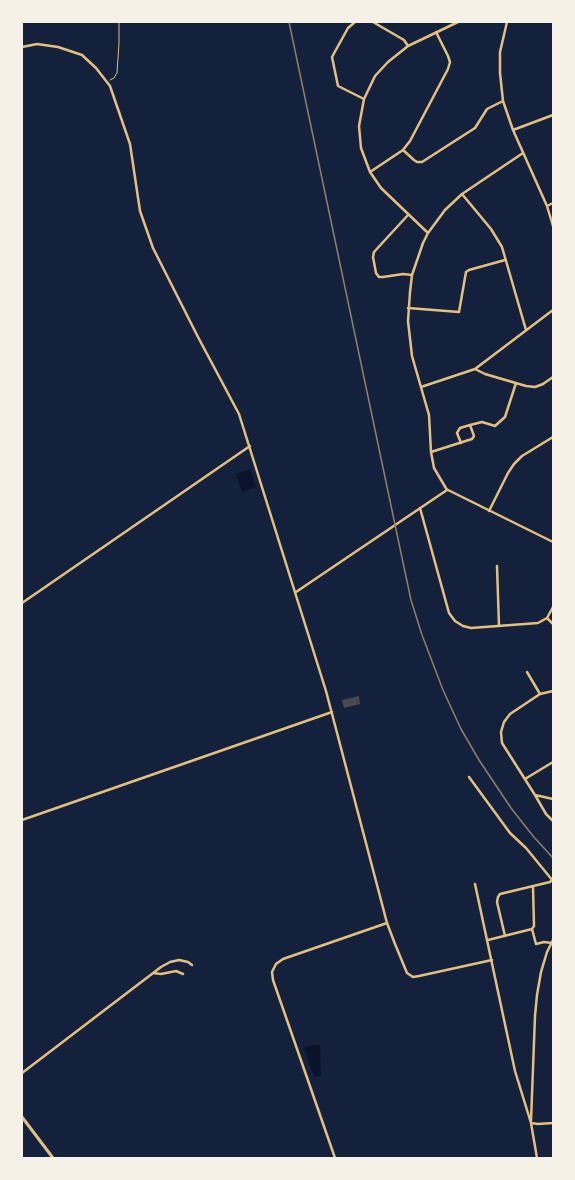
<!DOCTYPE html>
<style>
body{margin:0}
#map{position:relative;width:575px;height:1180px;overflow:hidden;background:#14213d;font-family:Overpass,sans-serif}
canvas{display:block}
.frame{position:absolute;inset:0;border:23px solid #f6f1e7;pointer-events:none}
</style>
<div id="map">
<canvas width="575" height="1180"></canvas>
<div class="frame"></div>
</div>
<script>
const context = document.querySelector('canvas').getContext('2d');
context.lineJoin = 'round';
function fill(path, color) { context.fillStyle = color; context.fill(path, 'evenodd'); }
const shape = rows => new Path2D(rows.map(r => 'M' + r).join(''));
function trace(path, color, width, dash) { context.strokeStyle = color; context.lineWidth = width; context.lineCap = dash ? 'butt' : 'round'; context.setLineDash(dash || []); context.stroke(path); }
const water = shape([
 [250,469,256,487,242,492,236,474],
 [312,1045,320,1045,321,1076,314,1077,304,1047]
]);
const building = shape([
 [359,696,360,704,344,708,342,700]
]);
const path = shape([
 [110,80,114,78,117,73,119,43,119,22]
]);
const minor = shape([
 [355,22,348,28,332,57,338,86,364,99],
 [373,22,404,40,408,46],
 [507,22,500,52,500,73,503,101,513,130,547,206,553,226],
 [22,47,37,44,58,47,82,55,96,68,110,86,130,144,140,211,153,248,198,337,239,414,326,691,387,923,395,944,407,973,413,977,419,976,492,960],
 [513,130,553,115],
 [403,150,414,160,417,162,422,162,475,128,487,109,503,101],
 [370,172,403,150,410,141,448,69,450,62,448,56,436,32],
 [462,194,491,229,502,247,526,330],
 [547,206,553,203],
 [408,215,374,252,373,257,376,273,379,277,383,277,403,274,412,275],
 [428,233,381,188,370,172,361,148,359,126,364,99,375,76,388,62,408,46,458,22],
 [408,308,459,312,466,272,469,270,505,260],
 [475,369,485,374,526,386,535,387,543,384,553,377],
 [421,387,475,369,553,310],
 [461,443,457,433,460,428,470,425],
 [431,452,472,439,474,436,470,425,482,422,495,426,505,417,516,383],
 [447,490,434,468,431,452,429,415,412,356,408,321,410,292,412,275,423,243,428,233,445,210,462,194,523,153],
 [448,490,553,542],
 [420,508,449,613,455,621,463,626,471,628,538,623,547,618,553,607],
 [489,511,508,473,514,464,522,456,553,437],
 [497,566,499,626],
 [296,592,447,490],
 [22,603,250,446],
 [547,618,553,624],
 [527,672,540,694],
 [553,691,540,694,510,714,504,722,501,732,502,743,535,795,553,799],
 [469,777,510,833,526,848,553,881],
 [525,779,553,762],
 [535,795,546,814,553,821],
 [22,820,332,712],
 [475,884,515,1071,531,1123,537,1158],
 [532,929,536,944,544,942,552,943],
 [505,936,497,902,498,897,500,894,550,882,552,880],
 [488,940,532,929,534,926,533,887],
 [153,973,161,974,176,971,183,974],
 [22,1073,161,967,170,962,179,960,188,962,192,965],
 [531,1121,535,1016,537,995,541,972,547,952,553,940],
 [531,1123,538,1124,553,1123],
 [335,1158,273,980,272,972,276,964,283,959,387,923]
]);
const secondary = shape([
 [22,1117,53,1158]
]);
const rail = shape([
 [289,22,405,572,411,600,422,635,443,690,461,729,479,760,511,808,533,836,553,858]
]);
fill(water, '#0b132b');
fill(building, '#48494c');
trace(path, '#e5c07b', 1);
trace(minor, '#e5c07b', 2.5);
trace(secondary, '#e5c07b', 3);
trace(rail, '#918062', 1.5);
</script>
